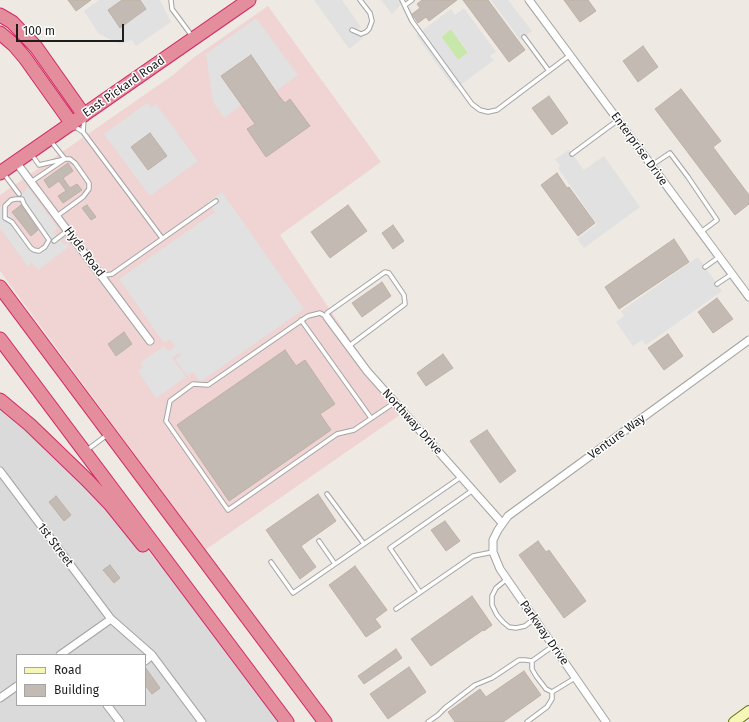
<!DOCTYPE html>
<style>
body{margin:0}
#map{position:relative;width:749px;height:722px;overflow:hidden;background:#eeeae3;font-family:"Fira Sans",sans-serif}
canvas{display:block}
.legend{position:absolute;left:16px;top:654px;width:130px;height:52px;box-sizing:border-box;background:#fff;border:1px solid #a5a5a5;margin:0;padding:5px 7px;list-style:none;font-size:12px;color:#1d1d1d}
.legend li{display:flex;align-items:center;gap:8px;height:20px}
.legend b{width:20px;border:1px solid #a5a5a5}
.scale{position:absolute;left:16px;top:24px;width:108px;height:18px;box-sizing:border-box;border:2px solid #1d1d1d;border-top:0;padding-left:5px;font-size:12px;line-height:14px;white-space:nowrap;color:#1d1d1d;-webkit-text-stroke:3px #fff;paint-order:stroke}
</style>
<div id="map">
<canvas width="749" height="722"></canvas>
<ul class="legend">
<li><b style="height:5px;background:#f4f7b8"></b>Road</li>
<li><b style="height:11px;background:#c2bab3"></b>Building</li>
</ul>
<div class="scale">100 m</div>
</div>
<script>
const context = document.querySelector('canvas').getContext('2d');
context.lineJoin = 'round';
function fill(path, color) { context.fillStyle = color; context.fill(path, 'evenodd'); }
const shape = rows => new Path2D(rows.map(r => 'M' + r).join(''));
function trace(path, color, width, dash) { context.strokeStyle = color; context.lineWidth = width; context.lineCap = dash ? 'butt' : 'round'; context.setLineDash(dash || []); context.stroke(path); }
function drawText(font, color, halo, rows, align = 'center') {
  context.font = font + ' "Fira Sans",sans-serif'; context.lineWidth = 3; context.setLineDash([]); context.textBaseline = 'middle'; context.strokeStyle = halo; context.fillStyle = color; for (const [text, x, y, turn = 0] of rows) {
    context.save(); context.translate(x, y); context.rotate((+turn || 0) * Math.PI / 180); context.textAlign = isNaN(turn) ? turn : align; if (halo) context.strokeText(text, 0, 0); context.fillText(text, 0, 0); context.restore();
  }
}
const residential = shape([
 [0,401,110,504,157,562,189,593,286,722,0,722],
 [17,655,145,655,145,705,17,705]
]);
const commercial = shape([
 [268,6,381,162,280,235,365,362,407,410,205,550,0,271,0,195,173,75,193,58]
]);
const grass = shape([
 [451,29,468,53,458,60,441,37]
]);
const parking = shape([
 [99,0,160,0,171,22,136,46,132,40,120,44,99,34,84,11],
 [314,0,342,0,361,27,355,31,363,38,349,49],
 [381,0,405,0,392,14],
 [491,0,508,0,532,31,520,40],
 [464,8,496,52,490,56,494,60,455,89,416,35,451,9,455,15],
 [451,29,468,52,458,60,441,36],
 [256,18,298,75,276,91,250,55,221,76,241,105,224,118,213,102,206,54],
 [147,103,151,108,156,104,198,161,150,196,104,134],
 [569,150,584,170,604,156,640,207,584,248,577,239,597,224,558,168,560,166,555,159],
 [27,186,57,227,54,233,63,243,70,246,38,270,31,261,29,268,0,228,0,207,3,205,32,245,37,248,43,246,46,242,46,237,15,196,25,192],
 [222,192,304,309,200,382,193,372,187,376,175,359,181,355,179,353,172,358,186,377,156,398,138,371,143,368,140,363,164,346,168,351,175,346,170,339,164,343,119,279,215,212,208,202],
 [698,257,722,291,646,345,642,340,633,346,616,322,624,316,621,311]
]);
const building = shape([
 [68,0,91,0,76,11,68,0],
 [122,0,140,0,146,9,120,28,108,10,122,0],
 [422,0,457,0,429,21,426,17,418,23,412,14,420,8,417,4,422,0],
 [463,0,488,0,525,50,509,62,463,0],
 [564,0,588,0,596,11,580,22,564,0],
 [643,46,658,67,638,82,623,61,643,46],
 [251,55,279,96,285,103,290,99,310,126,266,157,247,129,255,124,221,76,251,55],
 [681,89,721,141,713,147,749,195,749,204,735,215,655,109,681,89],
 [549,96,568,123,552,135,532,108,549,96],
 [150,133,167,156,148,170,131,147,150,133],
 [68,163,73,171,63,178,70,188,77,184,82,190,63,203,58,196,66,191,59,181,49,188,44,180,68,163],
 [557,173,567,188,569,187,595,223,578,236,541,185,557,173],
 [21,205,38,230,31,236,12,212,21,205],
 [87,205,96,217,91,220,82,208,87,205],
 [348,205,367,231,330,258,311,232,348,205],
 [393,225,404,241,393,249,382,233,393,225],
 [674,239,689,262,619,309,605,287,674,239],
 [382,282,391,296,362,317,352,303,382,282],
 [717,298,733,319,713,333,698,312,717,298],
 [124,332,132,344,116,356,108,344,124,332],
 [668,334,683,356,664,370,648,348,668,334],
 [285,350,296,366,305,360,335,404,320,414,331,430,229,501,177,425,285,350],
 [443,354,453,368,426,386,417,373,443,354],
 [487,430,516,471,500,483,470,441,487,430],
 [318,494,336,521,301,546,316,567,300,579,266,530,318,494],
 [56,496,71,515,64,521,49,502,56,496],
 [445,521,460,541,446,551,431,530,445,521],
 [538,541,546,552,549,550,586,601,564,618,519,555,538,541],
 [110,565,120,578,114,583,103,570,110,565],
 [355,566,387,610,375,619,381,627,366,637,329,585,355,566],
 [472,596,492,625,484,631,483,630,431,666,411,639,472,596],
 [396,649,402,658,364,684,358,676,396,649],
 [145,667,160,688,152,694,145,685,145,667],
 [409,667,426,692,388,719,370,694,409,667],
 [524,671,541,695,503,722,455,722,448,712,480,689,486,697,524,671]
]);
const lane = shape([
 [171,0,172,9,192,36],
 [402,0,412,21,472,104,480,110,488,112,497,110,570,55],
 [405,5,412,0],
 [352,30,361,34,366,32,369,29,372,21,370,13,360,0],
 [524,37,549,71],
 [74,126,83,132,84,119],
 [83,132,162,238],
 [572,154,618,120],
 [32,155,39,165,65,159,70,159,75,163,89,183,89,189,83,197,57,216],
 [652,165,670,153,688,177,717,220,701,232],
 [4,174,19,194],
 [31,182,65,159,50,140],
 [16,199,22,199,24,204,49,240,45,247,39,251,34,250,31,248,12,222,5,218,5,206,11,200,16,199],
 [54,241,67,231],
 [705,267,719,257],
 [101,273,106,275,112,274,216,201],
 [717,284,732,274],
 [301,320,371,418],
 [349,346,405,304,404,295,389,273,385,272,354,294,327,313,327,317,320,313,308,316,208,385,193,384,170,401,166,421,228,510,337,434,354,430,394,403],
 [87,450,107,435],
 [327,494,364,544],
 [319,541,335,564],
 [271,562,293,593,461,477],
 [507,579,496,588,492,596,492,605,497,615,503,622,509,627,516,628,525,626,534,619],
 [420,592,390,548,473,490],
 [396,609,473,556,493,552],
 [553,646,532,661,532,669,536,676,546,689,552,692,575,678],
 [428,722,438,715,445,708,475,685,492,678,519,660,525,660,532,661],
 [527,722,547,707,552,699,552,692]
]);
const street = shape([
 [529,0,749,297],
 [16,162,150,341],
 [327,317,367,371,502,523],
 [0,471,111,619,152,655,202,722],
 [60,655,111,619],
 [145,661,152,655],
 [0,698,17,686],
 [107,705,120,722],
 [606,722,500,569,493,552,493,540,498,530,508,516,749,340]
]);
const secondary = shape([
 [734,722,749,711]
]);
const highway = shape([
 [0,15,12,22,36,47,84,115],
 [0,33,14,45,25,58,72,124],
 [0,173,249,0],
 [0,287,325,722],
 [0,339,287,722],
 [0,400,30,425,87,480,110,504,143,545]
]);
const streetNames = [
 ["East Pickard Road",124,87,-35],
 ["Enterprise Drive",639,149,54],
 ["Hyde Road",84,252,53],
 ["Northway Drive",412,422,48],
 ["Venture Way",617,437,-36],
 ["1st Street",55,545,53],
 ["Parkway Drive",544,633,55]
];
fill(residential, '#dbdada');
fill(commercial, '#efd4d3');
fill(grass, '#c8e7aa');
fill(parking, '#e1e1e1');
fill(building, '#c2bab3');
trace(building, '#bfb1a6', 1);
trace(lane, '#a4a4a4', 5.5);
trace(street, '#a4a4a4', 9);
trace(secondary, '#657008', 12);
trace(highway, '#d32964', 15);
trace(lane, '#fff', 3.5);
trace(street, '#fff', 7);
trace(secondary, '#f4f7b8', 10);
trace(highway, '#e38d9d', 13);
drawText('12px', '#1d1d1d', '#fff', streetNames);
</script>
